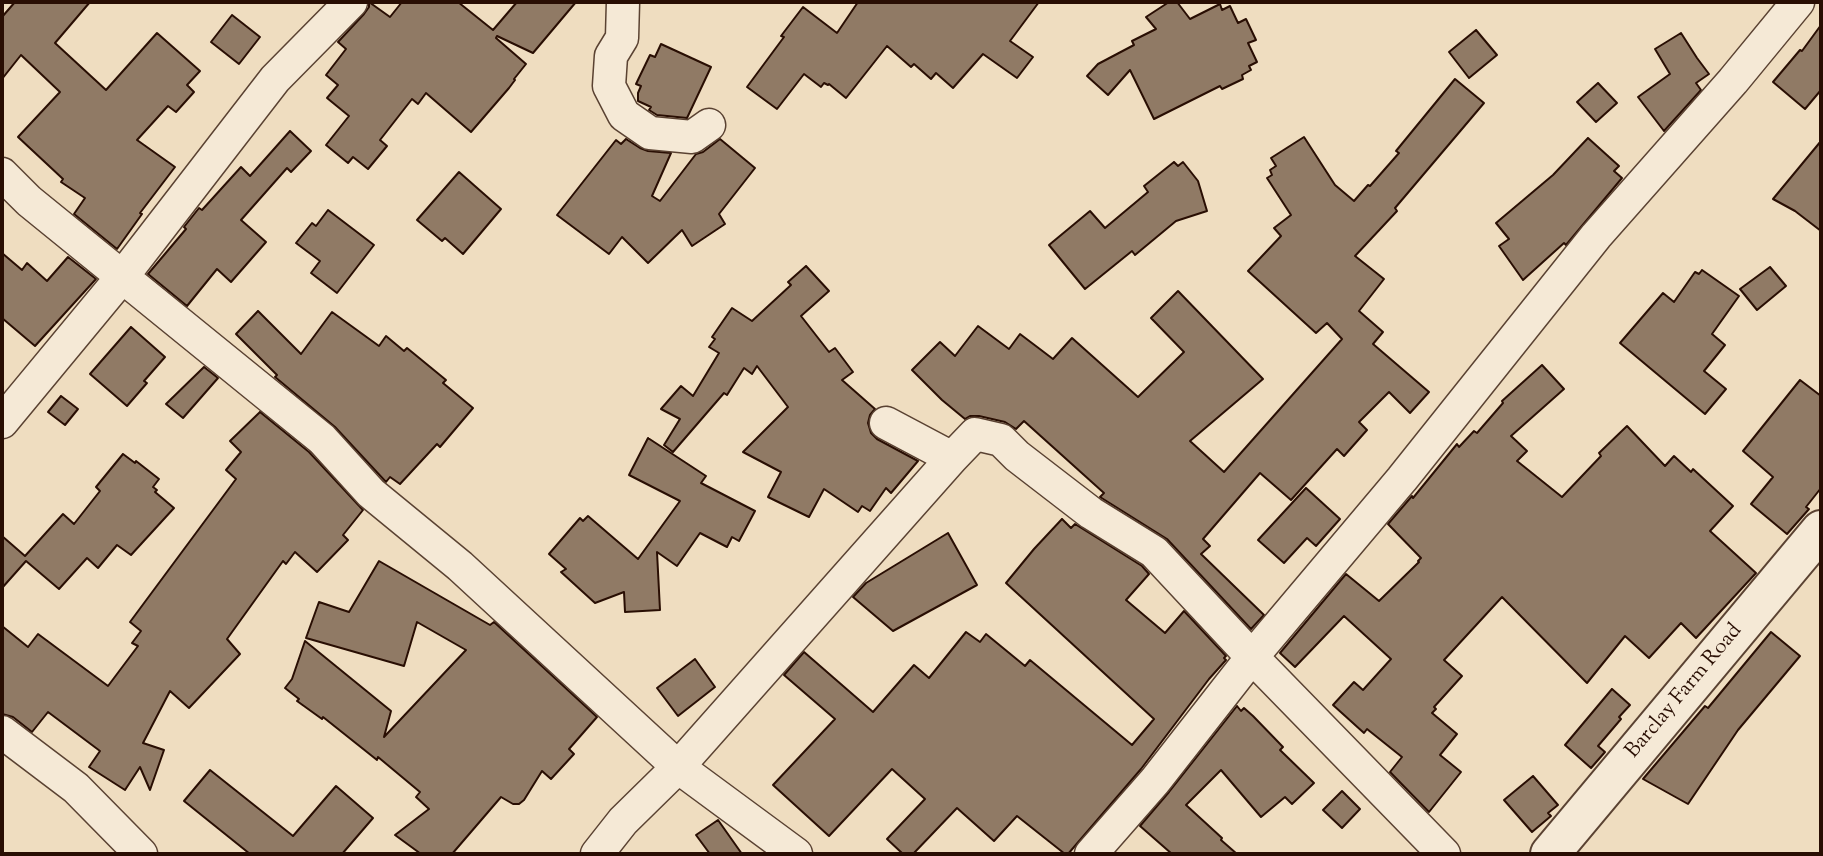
<!DOCTYPE html>
<style>
body{margin:0}
#map{position:relative;width:1823px;height:856px;overflow:hidden;background:#efddc0;font-family:"Sorts Mill Goudy",serif}
canvas{display:block}
.frame{position:absolute;inset:0;border:4px solid #290e03;pointer-events:none}
</style>
<div id="map">
<canvas width="1823" height="856"></canvas>
<div class="frame"></div>
</div>
<script>
const context = document.querySelector('canvas').getContext('2d');
context.lineJoin = 'round';
function fill(path, color) { context.fillStyle = color; context.fill(path, 'evenodd'); }
const shape = rows => new Path2D(rows.map(r => 'M' + r).join(''));
function trace(path, color, width, dash) { context.strokeStyle = color; context.lineWidth = width; context.lineCap = dash ? 'butt' : 'round'; context.setLineDash(dash || []); context.stroke(path); }
function drawText(font, color, halo, rows, align = 'center') {
  context.font = font + ' "Sorts Mill Goudy",serif'; context.lineWidth = 6; context.setLineDash([]); context.textBaseline = 'middle'; context.strokeStyle = halo; context.fillStyle = color; for (const [text, x, y, turn = 0] of rows) {
    context.save(); context.translate(x, y); context.rotate((+turn || 0) * Math.PI / 180); context.textAlign = isNaN(turn) ? turn : align; if (halo) context.strokeText(text, 0, 0); context.fillText(text, 0, 0); context.restore();
  }
}
const building = shape([
 [15,2,90,2,55,43,106,90,157,33,200,71,187,85,194,92,176,112,168,106,137,140,175,167,140,213,142,214,117,249,74,214,85,198,61,182,63,179,18,137,60,92,21,55,2,79,2,17,15,2],
 [369,2,390,17,402,2,458,2,493,30,517,2,576,2,533,53,497,36,496,38,526,64,514,79,515,80,509,88,471,132,426,93,418,104,412,99,380,140,387,146,368,169,353,157,348,163,326,145,349,116,327,98,338,85,326,75,346,49,338,42,364,14,369,7,369,2],
 [858,2,1039,2,1010,41,1033,57,1017,78,983,54,953,88,936,73,931,79,914,64,911,67,887,46,846,98,829,84,828,85,824,83,821,87,804,74,777,109,747,87,784,37,781,36,803,7,837,33,858,2],
 [1169,2,1177,2,1190,19,1220,4,1222,10,1230,6,1238,23,1246,19,1256,40,1248,43,1257,62,1249,66,1251,70,1242,75,1243,79,1222,89,1220,86,1154,119,1130,70,1108,95,1087,76,1098,64,1134,45,1132,41,1156,29,1146,17,1169,2],
 [232,15,260,37,239,64,211,42,232,15],
 [1821,25,1821,90,1805,109,1773,82,1800,50,1802,51,1821,25],
 [1476,30,1497,55,1469,78,1449,52,1476,30],
 [1681,33,1697,58,1709,74,1696,83,1701,90,1664,131,1638,97,1670,74,1655,49,1681,33],
 [661,44,711,67,687,118,657,115,649,110,651,107,638,101,638,93,641,86,636,84,650,55,655,57,661,44],
 [1455,79,1484,103,1395,208,1397,211,1355,256,1384,279,1359,311,1383,332,1373,344,1429,392,1410,413,1389,392,1359,422,1367,430,1344,456,1337,449,1291,500,1260,473,1203,539,1210,546,1201,554,1264,615,1251,629,1167,539,1100,497,1104,493,1024,421,1016,429,1005,422,979,416,970,416,965,419,942,400,912,370,940,342,955,356,978,326,1009,349,1020,334,1053,359,1072,338,1138,397,1184,352,1151,318,1178,291,1263,379,1190,441,1224,472,1342,339,1327,323,1316,333,1248,271,1281,236,1274,228,1291,215,1267,178,1272,175,1270,170,1276,166,1271,158,1304,137,1335,185,1354,201,1368,185,1370,186,1399,153,1396,151,1455,79],
 [1598,83,1617,103,1596,122,1577,102,1598,83],
 [290,131,311,151,291,172,287,168,241,220,266,242,231,282,217,269,187,306,148,274,186,229,184,227,199,208,202,210,241,167,250,176,290,131],
 [1588,138,1619,166,1614,171,1622,178,1566,245,1564,243,1523,280,1499,246,1509,239,1496,223,1553,175,1588,138],
 [626,139,640,148,648,151,671,153,652,196,660,201,696,154,703,152,720,139,755,168,719,214,725,224,692,246,682,230,648,263,622,237,609,254,557,215,616,140,621,144,626,139],
 [1821,141,1821,231,1795,211,1773,199,1821,141],
 [1174,162,1178,166,1183,162,1198,181,1207,211,1176,221,1135,255,1132,251,1085,289,1049,245,1090,211,1105,228,1148,192,1144,186,1174,162],
 [459,172,501,209,463,254,445,238,442,241,417,220,459,172],
 [328,210,374,245,337,293,311,273,320,261,296,243,312,223,316,226,328,210],
 [2,253,22,270,27,263,47,281,68,257,96,279,35,346,2,318,2,253],
 [806,266,829,291,801,316,829,352,835,348,853,372,842,380,875,409,870,415,868,423,871,433,877,439,918,461,891,493,886,488,870,511,862,506,858,512,824,489,809,517,768,497,781,472,743,452,788,407,757,366,752,374,744,368,727,395,724,393,673,452,664,445,680,419,661,409,681,386,693,396,719,353,709,347,715,339,712,337,732,308,752,321,791,285,788,282,806,266],
 [1770,267,1786,286,1757,310,1740,289,1770,267],
 [1702,270,1739,296,1712,334,1725,345,1704,371,1726,389,1705,414,1620,343,1663,293,1674,302,1695,272,1699,274,1702,270],
 [258,311,301,354,332,312,379,346,386,336,404,351,407,348,446,380,443,383,473,408,440,447,437,444,400,484,390,477,386,482,335,427,275,377,277,375,236,334,258,311],
 [131,327,165,357,144,381,147,383,127,406,90,374,131,327],
 [1542,365,1564,389,1511,436,1527,451,1517,461,1562,497,1601,456,1599,453,1627,426,1665,466,1674,456,1691,472,1693,469,1733,506,1710,531,1756,573,1696,638,1681,623,1649,658,1625,636,1587,683,1502,597,1444,660,1462,676,1434,707,1436,709,1432,713,1457,734,1440,755,1461,772,1429,812,1390,772,1402,757,1367,729,1364,733,1333,705,1354,682,1363,690,1391,659,1344,616,1295,667,1280,653,1346,574,1379,601,1419,562,1418,561,1421,558,1388,524,1412,496,1413,498,1457,444,1459,447,1474,431,1477,433,1503,403,1502,401,1542,365],
 [204,367,218,378,183,418,166,404,204,367],
 [1800,380,1821,396,1821,488,1806,507,1809,509,1787,534,1751,504,1773,477,1743,451,1800,380],
 [61,396,78,409,65,425,48,412,61,396],
 [260,412,309,452,363,510,343,535,348,540,317,572,295,552,286,564,283,561,227,639,240,654,189,708,170,691,143,743,164,750,150,790,140,767,125,790,89,767,100,751,48,712,32,732,13,717,2,714,2,626,28,647,38,634,108,686,138,646,132,643,141,631,130,622,236,479,226,470,241,452,230,441,260,412],
 [648,438,706,476,701,483,755,511,739,541,732,537,727,547,700,533,677,566,657,552,660,610,625,612,624,592,595,603,561,572,566,569,549,554,580,518,583,521,588,516,638,559,680,501,629,475,648,438],
 [123,454,135,463,136,461,159,479,153,487,157,490,155,492,174,508,131,555,117,545,98,568,87,558,59,589,26,561,2,588,2,536,25,556,63,514,74,524,100,491,96,487,123,454],
 [1306,488,1340,519,1316,546,1307,538,1284,563,1258,540,1306,488],
 [1062,519,1071,528,1075,524,1142,566,1149,574,1126,600,1165,633,1184,611,1226,656,1224,658,1226,660,1209,679,1141,769,1068,854,1065,854,1017,816,994,841,957,808,913,854,903,854,887,839,925,799,892,769,829,836,773,785,835,719,784,675,804,652,873,712,914,665,929,678,966,632,980,642,986,634,1025,666,1030,660,1132,745,1154,719,1006,583,1034,549,1062,519],
 [948,533,977,585,893,631,853,597,866,583,948,533],
 [379,561,490,625,494,622,597,717,569,749,574,754,551,779,542,771,524,800,519,804,513,804,501,797,452,854,421,854,395,835,429,809,416,797,420,792,378,757,377,760,323,717,322,719,297,701,299,699,285,688,292,679,305,641,391,711,384,737,466,650,417,622,404,666,306,638,319,602,349,612,379,561],
 [1771,632,1800,656,1738,730,1688,804,1643,779,1705,706,1708,708,1771,632],
 [695,659,715,687,678,716,657,688,695,659],
 [1612,689,1630,705,1619,717,1621,719,1598,746,1605,752,1591,768,1565,745,1612,689],
 [1237,706,1241,711,1244,708,1253,716,1283,747,1280,750,1314,783,1292,804,1285,797,1261,817,1221,770,1186,805,1222,838,1221,840,1237,854,1172,854,1140,826,1169,792,1237,706],
 [210,770,293,836,336,786,373,818,342,854,250,854,184,801,210,770],
 [1533,776,1558,805,1548,813,1551,816,1532,832,1504,800,1533,776],
 [1342,791,1360,809,1342,828,1323,810,1342,791],
 [718,820,742,854,710,854,696,835,718,820]
]);
const minor = shape([
 [623,2,622,38,611,56,609,86,624,115,650,133,692,137,709,125],
 [2,174,29,201,322,439,371,493,460,566,678,767,796,854],
 [2,422,122,277,275,79,351,2],
 [886,423,952,458,975,434,1001,440,1017,456,1091,513,1154,552,1252,657,1444,854],
 [2,732,76,788,141,854],
 [597,854,623,821,678,767,952,458],
 [1091,854,1155,781,1252,657,1402,479,1596,236,1733,81,1798,2]
]);
const tertiary = shape([
 [1550,854,1821,530]
]);
const streetNames = [
 ["Barclay Farm Road",1685,692,-50]
];
fill(building, '#907a65');
trace(building, '#290e03', 2);
trace(minor, '#5a4232', 35);
trace(tertiary, '#5a4232', 42);
trace(minor, '#f5e9d6', 32);
trace(tertiary, '#f5e9d6', 38);
drawText('21px', '#290e03', '#f5e9d6', streetNames);
</script>
